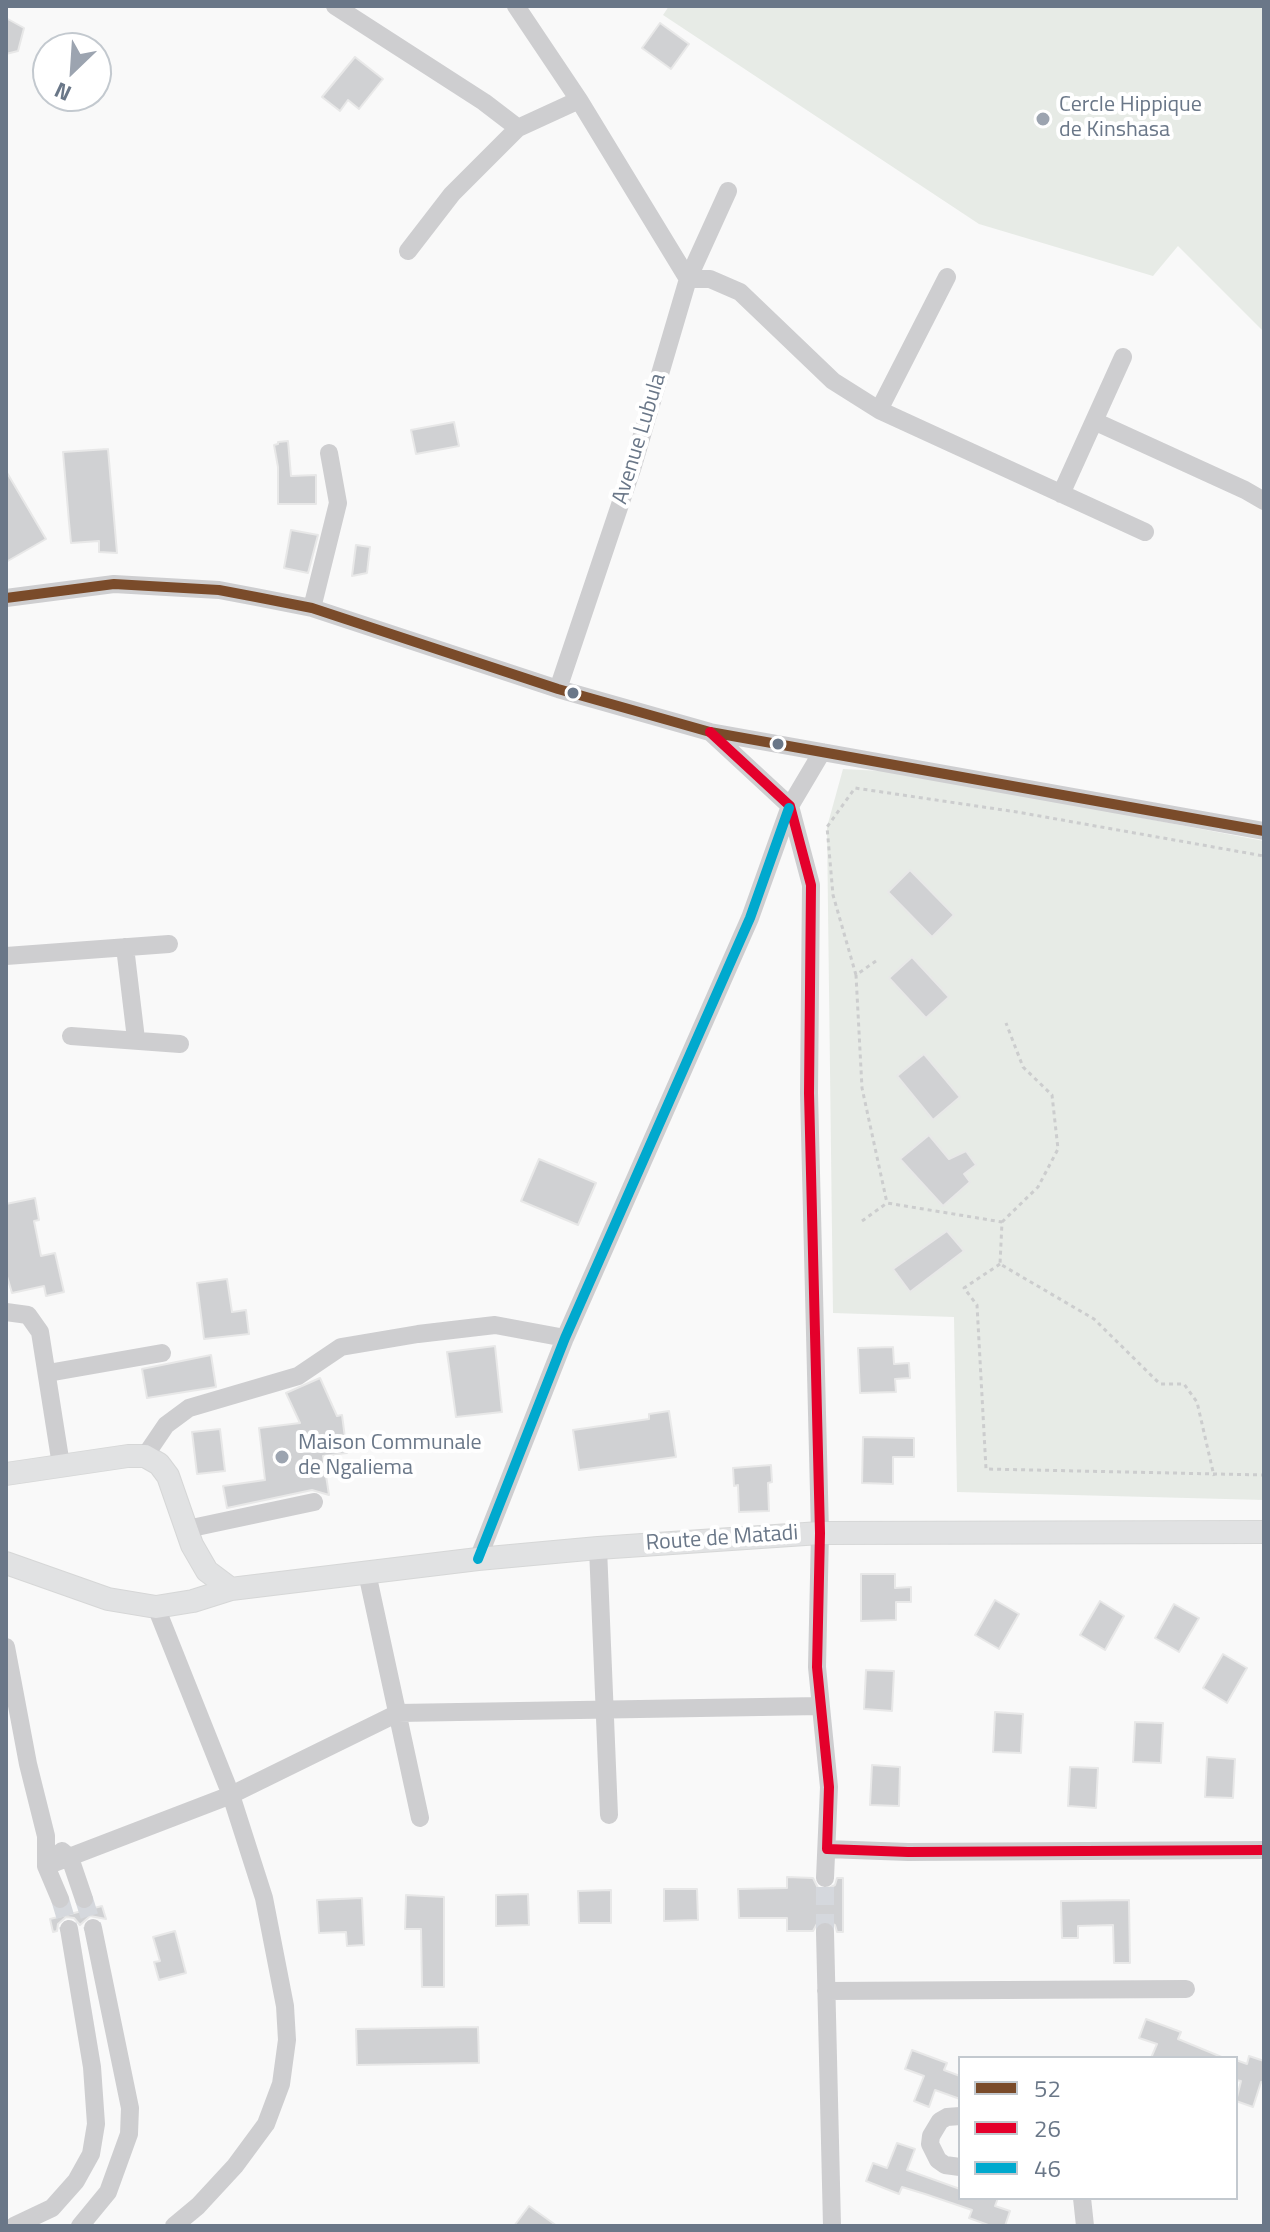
<!DOCTYPE html>
<style>
body{margin:0}
#map{position:relative;width:1270px;height:2232px;overflow:hidden;background:#f9f9f9;font-family:"Titillium Web",sans-serif}
canvas{display:block}
.frame{position:absolute;inset:0;border:8px solid #6a7788;pointer-events:none}
.legend{position:absolute;left:958px;top:2056px;width:280px;height:144px;box-sizing:border-box;background:#fff;border:2px solid #c3c9cf;margin:0;padding:10px 14px;list-style:none;font-size:24px;color:#6a7788}
.legend li{display:flex;align-items:center;gap:16px;height:40px}
.legend b{width:40px;border:2px solid #c3c9cf}
.north{position:absolute;left:32px;top:32px;width:80px;height:80px;box-sizing:border-box;background:#fff;border:2px solid #c3c9cf;border-radius:50%;rotate:205deg;font-size:22px;font-weight:700;line-height:32px;text-align:center;color:#6a7788}
.north::after{content:'';display:block;margin:auto;width:28px;height:36px;background:#9ca4b0;clip-path:polygon(50% 0,100% 100%,50% 72%,0 100%)}
</style>
<div id="map">
<canvas width="1270" height="2232"></canvas>
<div class="frame"></div>
<ul class="legend">
<li><b style="height:10px;background:#7a4b2a"></b>52</li>
<li><b style="height:10px;background:#e4002b"></b>26</li>
<li><b style="height:10px;background:#00a9ce"></b>46</li>
</ul>
<div class="north">N</div>
</div>
<script>
const context = document.querySelector('canvas').getContext('2d');
context.lineJoin = 'round';
function fill(path, color) { context.fillStyle = color; context.fill(path, 'evenodd'); }
const shape = rows => new Path2D(rows.map(r => 'M' + r).join(''));
function trace(path, color, width, dash) { context.strokeStyle = color; context.lineWidth = width; context.lineCap = dash ? 'butt' : 'round'; context.setLineDash(dash || []); context.stroke(path); }
function drawText(font, color, halo, rows, align = 'center') {
  context.font = font + ' "Titillium Web",sans-serif'; context.lineWidth = 8; context.setLineDash([]); context.textBaseline = 'middle'; context.strokeStyle = halo; context.fillStyle = color; for (const [text, x, y, turn = 0] of rows) {
    context.save(); context.translate(x, y); context.rotate((+turn || 0) * Math.PI / 180); context.textAlign = isNaN(turn) ? turn : align; if (halo) context.strokeText(text, 0, 0); context.fillText(text, 0, 0); context.restore();
  }
}
const green = shape([
 [669,6,1264,6,1264,332,1178,246,1153,276,979,224,663,15],
 [843,769,901,772,1264,841,1264,1500,957,1492,954,1317,833,1313,827,827]
]);
const building = shape([
 [6,18,24,28,18,51,6,54,6,18],
 [660,23,689,44,671,69,642,48,660,23],
 [355,57,383,79,359,109,348,100,340,111,322,97,355,57],
 [454,422,459,446,416,454,411,430,454,422],
 [288,441,291,476,316,475,316,504,278,504,278,467,274,445,278,444,278,442,288,441],
 [108,449,117,553,99,552,99,541,71,543,69,522,63,452,108,449],
 [6,471,46,539,6,562,6,471],
 [291,530,318,535,308,573,284,568,291,530],
 [356,545,370,547,367,573,352,576,356,545],
 [910,870,954,915,932,937,888,892,910,870],
 [912,957,949,997,926,1018,889,978,912,957],
 [924,1054,960,1097,933,1120,897,1076,924,1054],
 [929,1135,949,1159,966,1151,976,1165,964,1174,970,1182,943,1206,900,1159,929,1135],
 [539,1159,596,1183,578,1225,521,1201,539,1159],
 [35,1198,39,1220,34,1221,41,1256,55,1253,64,1292,46,1296,44,1286,12,1293,6,1273,6,1204,35,1198],
 [947,1231,964,1251,910,1292,893,1269,947,1231],
 [227,1279,232,1312,246,1310,249,1334,204,1339,197,1283,227,1279],
 [495,1346,502,1412,456,1417,447,1352,495,1346],
 [893,1347,894,1364,909,1363,910,1378,895,1379,896,1392,860,1393,858,1348,893,1347],
 [211,1355,216,1387,147,1398,142,1369,211,1355],
 [320,1378,337,1416,342,1415,347,1453,323,1456,329,1495,312,1490,227,1508,223,1486,265,1480,259,1428,300,1423,286,1393,320,1378],
 [669,1411,676,1457,579,1470,573,1430,649,1419,649,1414,669,1411],
 [220,1429,225,1471,197,1474,192,1432,220,1429],
 [863,1437,914,1438,914,1457,893,1457,893,1484,862,1483,863,1437],
 [771,1465,772,1482,768,1483,769,1511,739,1512,738,1485,734,1486,733,1468,771,1465],
 [861,1574,895,1574,895,1588,911,1587,911,1602,896,1602,896,1620,861,1621,861,1574],
 [995,1600,1019,1614,999,1649,975,1635,995,1600],
 [1100,1601,1124,1616,1105,1650,1080,1635,1100,1601],
 [1174,1604,1199,1618,1179,1652,1155,1638,1174,1604],
 [1223,1654,1247,1668,1227,1703,1203,1688,1223,1654],
 [866,1670,894,1671,892,1711,864,1709,866,1670],
 [995,1712,1023,1714,1021,1753,993,1752,995,1712],
 [1135,1722,1163,1723,1161,1763,1133,1762,1135,1722],
 [1207,1757,1235,1759,1233,1798,1205,1797,1207,1757],
 [872,1765,900,1767,899,1806,870,1805,872,1765],
 [1070,1767,1098,1768,1096,1808,1068,1806,1070,1767],
 [787,1877,813,1878,818,1888,825,1890,835,1885,837,1878,843,1878,843,1932,837,1932,835,1925,826,1920,818,1922,813,1931,787,1931,787,1918,739,1918,738,1889,787,1888,787,1877],
 [664,1889,697,1889,698,1920,664,1921,664,1889],
 [611,1890,611,1923,579,1923,578,1891,611,1890],
 [528,1894,529,1925,496,1926,496,1895,528,1894],
 [406,1895,444,1897,444,1987,422,1987,421,1929,405,1929,406,1895],
 [362,1898,364,1945,347,1946,346,1932,319,1933,317,1900,362,1898],
 [1129,1900,1130,1963,1114,1963,1113,1925,1078,1926,1078,1938,1062,1938,1061,1901,1129,1900],
 [102,1906,106,1919,90,1916,80,1925,74,1918,66,1917,58,1924,57,1931,53,1932,50,1919,102,1906],
 [175,1931,186,1973,159,1980,154,1962,160,1961,153,1937,175,1931],
 [1146,2019,1181,2032,1178,2039,1224,2058,1151,2058,1157,2044,1139,2038,1146,2019],
 [478,2027,479,2063,357,2065,356,2029,478,2027],
 [912,2050,947,2063,944,2070,960,2076,960,2099,935,2090,929,2107,914,2101,924,2076,905,2069,912,2050],
 [1249,2056,1264,2061,1264,2083,1261,2082,1253,2107,1236,2101,1241,2081,1236,2080,1236,2060,1247,2064,1249,2056],
 [897,2143,915,2149,907,2170,960,2189,960,2198,998,2198,995,2206,1010,2211,1005,2226,991,2226,969,2218,972,2210,925,2194,902,2187,899,2194,866,2181,873,2163,887,2168,897,2143],
 [529,2206,557,2226,514,2226,529,2206]
]);
const minorTunnel = shape([
 [60,1899,69,1929],
 [84,1899,93,1928],
 [825,1932,825,1878]
]);
const path = shape([
 [876,961,856,975,862,1088,887,1203],
 [856,975,833,895,827,827,855,788,1017,812,1264,856],
 [862,1221,887,1203,1002,1222,1000,1264,1094,1319,1160,1384,1184,1384,1197,1402,1214,1476],
 [1002,1222,1038,1187,1058,1149,1052,1095,1023,1067,1006,1023],
 [1000,1264,964,1288,977,1305,986,1469,1264,1475]
]);
const minor = shape([
 [335,6,484,102,518,128,579,100],
 [516,6,579,100,688,279,710,279,740,292,833,381,879,410,1145,532],
 [408,251,452,194,518,128],
 [879,410,947,277],
 [1094,421,1245,490,1264,501],
 [1061,494,1123,357],
 [6,598,114,584,219,590,256,597,312,608,558,689,710,732,1264,831],
 [312,608,338,503,329,453],
 [558,689,632,469,688,279,728,191],
 [710,732,790,806,811,885,809,1093,820,1533,817,1667,829,1787,825,1878],
 [125,947,136,1039],
 [6,956,169,944],
 [71,1036,180,1044],
 [6,1312,28,1315,40,1332,61,1465],
 [48,1373,162,1353],
 [145,1456,166,1425,189,1408,298,1376,341,1347,418,1334,495,1325,565,1338],
 [187,1529,314,1502],
 [598,1548,609,1815],
 [478,1559,565,1338,750,918,790,806,822,752],
 [367,1573,420,1818],
 [156,1607,231,1795,264,1898,285,2006,287,2040,281,2084,266,2124,235,2166,198,2206,174,2226],
 [6,1647,28,1764,46,1836,46,1866,60,1899],
 [827,1849,908,1852,1264,1850],
 [62,1851,70,1858,84,1899],
 [46,1866,231,1795,398,1713,821,1706],
 [825,1932,832,2226],
 [826,1991,1186,1989],
 [960,2116,947,2117,940,2121,931,2136,930,2144,938,2160,945,2165,960,2167],
 [1082,2198,1085,2226],
 [14,2226,52,2208,76,2181,91,2154,96,2124,92,2067,69,1929],
 [80,2226,108,2192,129,2134,130,2108,93,1928]
]);
const major = shape([
 [6,1474,128,1456,145,1456,159,1464,168,1476,192,1545,207,1571,231,1589],
 [6,1563,108,1599,156,1607,193,1601,231,1589,478,1559,598,1548,820,1533,1264,1532]
]);
const bus1 = shape([
 [6,598,114,584,219,590,256,597,312,608,558,689,710,732,1264,831]
]);
const bus2 = shape([
 [710,732,790,806,811,885,809,1093,820,1533,817,1667,829,1787,827,1849,908,1852,1264,1850]
]);
const bus3 = shape([
 [478,1559,565,1338,750,918,789,808]
]);
const markers = [
 [1043,119,8,"#9ca4b0"],
 [573,693,7,"#6a7788"],
 [778,744,7,"#6a7788"],
 [282,1457,8,"#9ca4b0"]
];
const poiNames = [
 ["Cercle Hippique",1059,106],
 ["de Kinshasa",1059,131],
 ["Maison Communale",298,1444],
 ["de Ngaliema",298,1469]
];
const streetNames = [
 ["Avenue Lubula",640,439,-73],
 ["Route de Matadi",722,1539,-4]
];
fill(green, '#e7ebe6');
fill(building, '#d0d1d3');
trace(building, '#e8e8e8', 2);
trace(minorTunnel, '#d5d8dd', 18, [18, 9]);
trace(major, '#d6d7d7', 24);
trace(path, '#cccdce', 3, [4, 4]);
trace(minor, '#ceced0', 18);
trace(major, '#e1e2e3', 22);
trace(bus1, '#7a4b2a', 10);
trace(bus2, '#e4002b', 10);
trace(bus3, '#00a9ce', 10);
for (const [x, y, r, color] of markers) { const dot = new Path2D(); dot.arc(x, y, r, 0, 2 * Math.PI); context.fillStyle = color; context.fill(dot); trace(dot, '#fff', 3); }
drawText('22px', '#6a7788', '#fff', poiNames, 'left');
drawText('22px', '#6a7788', '#fff', streetNames);
</script>
